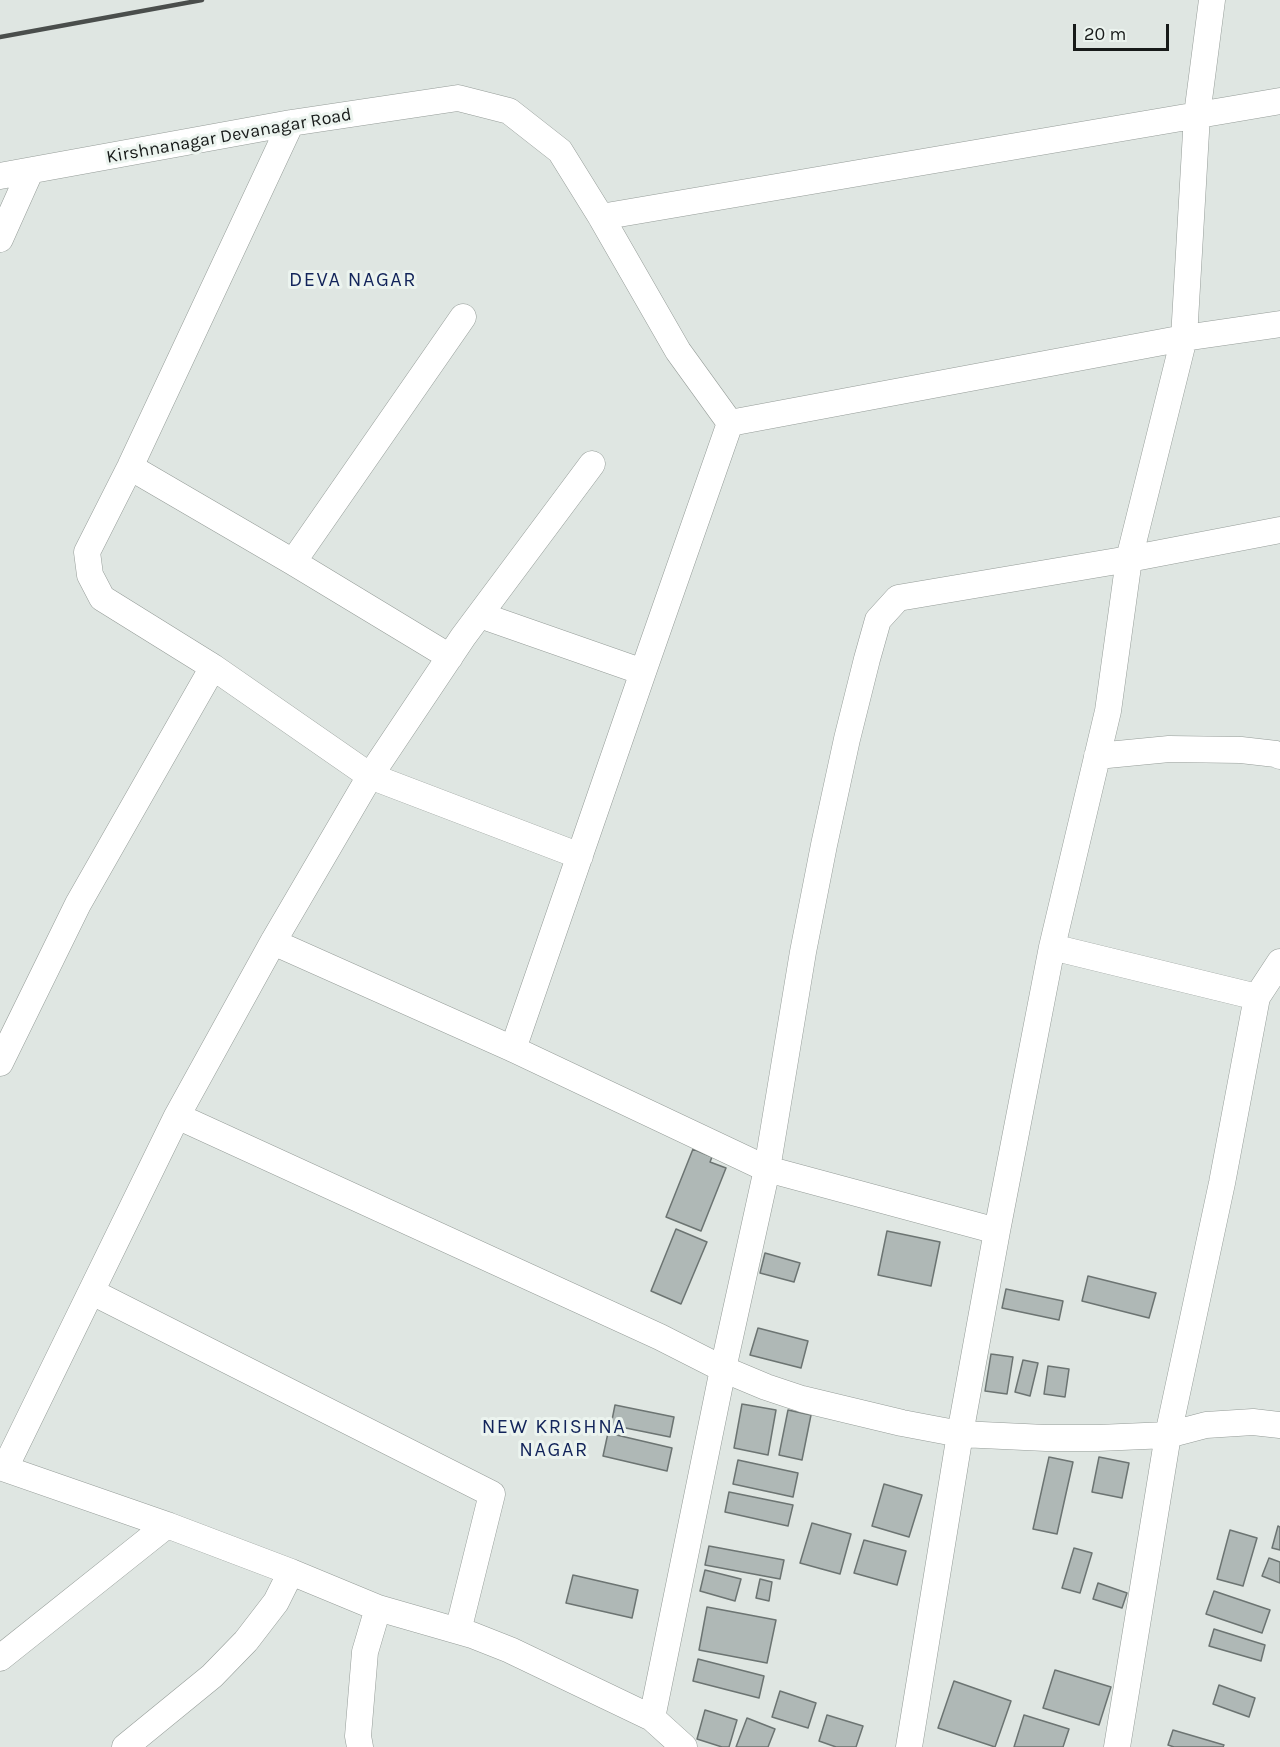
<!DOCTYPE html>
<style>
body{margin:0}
#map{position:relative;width:1280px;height:1747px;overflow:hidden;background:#dfe6e2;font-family:Karla,sans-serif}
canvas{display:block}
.scale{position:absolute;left:1073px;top:24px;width:96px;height:27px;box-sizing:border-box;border:3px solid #171a19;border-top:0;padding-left:8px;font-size:18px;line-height:21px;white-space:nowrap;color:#171a19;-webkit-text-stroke:4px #ecf4ef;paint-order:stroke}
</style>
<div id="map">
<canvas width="1280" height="1747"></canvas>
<div class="scale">20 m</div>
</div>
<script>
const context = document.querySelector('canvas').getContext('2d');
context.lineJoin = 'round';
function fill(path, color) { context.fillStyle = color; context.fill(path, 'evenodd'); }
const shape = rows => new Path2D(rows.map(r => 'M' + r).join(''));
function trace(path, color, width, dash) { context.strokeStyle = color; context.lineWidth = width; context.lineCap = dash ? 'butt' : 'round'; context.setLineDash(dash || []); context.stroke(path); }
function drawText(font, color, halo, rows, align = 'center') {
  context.font = font + ' Karla,sans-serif'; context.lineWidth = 6; context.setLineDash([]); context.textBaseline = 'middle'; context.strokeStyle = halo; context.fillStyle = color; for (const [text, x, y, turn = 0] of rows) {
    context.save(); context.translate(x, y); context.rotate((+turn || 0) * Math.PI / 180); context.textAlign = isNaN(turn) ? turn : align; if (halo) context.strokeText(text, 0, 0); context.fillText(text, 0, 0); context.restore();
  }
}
const building = shape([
 [693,1149,712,1157,710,1162,726,1168,701,1231,666,1217,693,1149],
 [676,1229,707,1242,681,1304,651,1291,676,1229],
 [887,1231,940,1242,931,1286,878,1275,887,1231],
 [765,1253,800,1263,794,1282,760,1273,765,1253],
 [1088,1276,1156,1293,1149,1318,1082,1301,1088,1276],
 [1006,1289,1063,1301,1059,1320,1002,1308,1006,1289],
 [758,1328,808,1341,801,1368,750,1355,758,1328],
 [991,1354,1013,1357,1007,1394,985,1391,991,1354],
 [1023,1360,1038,1363,1030,1396,1015,1392,1023,1360],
 [1048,1366,1069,1369,1065,1397,1044,1394,1048,1366],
 [742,1404,776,1410,768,1455,734,1448,742,1404],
 [615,1405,674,1417,670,1437,611,1425,615,1405],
 [788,1410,811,1415,802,1460,779,1455,788,1410],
 [608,1433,672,1448,667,1471,603,1456,608,1433],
 [1049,1457,1073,1462,1057,1534,1033,1529,1049,1457],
 [1099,1457,1129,1463,1122,1498,1092,1492,1099,1457],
 [738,1460,798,1473,793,1497,733,1484,738,1460],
 [884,1484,922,1495,909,1537,872,1526,884,1484],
 [729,1492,793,1505,788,1526,725,1512,729,1492],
 [812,1523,851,1534,840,1574,800,1563,812,1523],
 [1278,1526,1280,1527,1280,1550,1272,1548,1278,1526],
 [1230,1530,1257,1538,1243,1586,1217,1579,1230,1530],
 [864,1540,906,1551,897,1585,854,1573,864,1540],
 [709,1546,784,1560,780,1579,705,1565,709,1546],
 [1074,1548,1092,1553,1080,1593,1062,1588,1074,1548],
 [1269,1558,1280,1562,1280,1583,1262,1576,1269,1558],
 [705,1570,741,1579,735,1601,700,1591,705,1570],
 [573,1575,638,1590,632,1618,566,1603,573,1575],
 [760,1579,772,1582,769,1601,756,1598,760,1579],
 [1098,1583,1127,1593,1122,1608,1093,1599,1098,1583],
 [1214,1591,1270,1610,1262,1633,1206,1614,1214,1591],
 [707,1607,776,1620,767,1663,699,1650,707,1607],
 [1214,1629,1265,1645,1261,1661,1209,1646,1214,1629],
 [698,1659,764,1676,759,1698,693,1681,698,1659],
 [1055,1670,1111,1687,1099,1725,1043,1708,1055,1670],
 [954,1681,1011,1701,995,1747,938,1728,954,1681],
 [1219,1685,1255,1698,1249,1717,1213,1704,1219,1685],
 [780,1691,816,1703,808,1728,772,1717,780,1691],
 [705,1710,737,1720,729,1747,722,1747,697,1739,705,1710],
 [827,1715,863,1726,856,1747,836,1747,819,1741,827,1715],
 [1024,1715,1069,1729,1063,1747,1014,1747,1024,1715],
 [747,1718,775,1729,768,1747,736,1747,747,1718],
 [1173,1730,1224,1745,1223,1747,1174,1747,1168,1745,1173,1730]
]);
const street = shape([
 [291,123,130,467,87,552,90,575,102,598,213,667,370,776,580,856],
 [0,176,291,123,458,98,509,111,560,151,601,217,678,351,730,423],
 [601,217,1280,101],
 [0,239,30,172],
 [730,423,1184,338,1280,324],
 [130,467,293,562,450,657],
 [293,562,463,317],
 [480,615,643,672],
 [1097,756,1169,749,1241,750,1276,754,1280,756],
 [273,942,513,1049,767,1169,997,1231],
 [1052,947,1257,997,1222,1183,1168,1435,1117,1747],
 [1257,997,1280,962],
 [513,1049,643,672,730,423],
 [0,1063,78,904,213,667],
 [177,1116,660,1337,723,1369,766,1387,802,1399,902,1423,960,1434,1046,1438,1098,1438,1168,1435,1206,1425,1253,1422,1280,1425],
 [92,1292,492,1494,458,1631],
 [0,1467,167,1525,291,1572,378,1608,472,1635,510,1650,652,1718,684,1747],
 [5,1468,177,1116,273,942,370,776,463,637,592,464],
 [0,1658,167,1525],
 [652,1718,723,1369,767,1169,803,952,824,845,847,739,867,659,878,620,898,598,1129,559,1280,530],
 [125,1747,212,1676,246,1641,276,1602,291,1572],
 [360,1747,358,1736,365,1652,378,1608],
 [909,1747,960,1434,997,1231,1052,947,1108,711,1129,559,1184,338,1197,115,1212,0]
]);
const rail = shape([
 [0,37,202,0]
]);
const streetNames = [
 ["Kirshnanagar Devanagar Road",229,136,-10]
];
const neighbourhoodNames = [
 ["DEVA NAGAR",353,280],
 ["NEW KRISHNA",554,1427],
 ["NAGAR",554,1450]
];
fill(building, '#afb8b6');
trace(building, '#6c7472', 1.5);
trace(street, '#959c98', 27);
trace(street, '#fff', 26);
trace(rail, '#4a4e4c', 4.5);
drawText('18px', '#171a19', '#ecf4ef', streetNames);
context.letterSpacing = '1.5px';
drawText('20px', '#12245a', '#ecf4ef', neighbourhoodNames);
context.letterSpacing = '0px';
</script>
